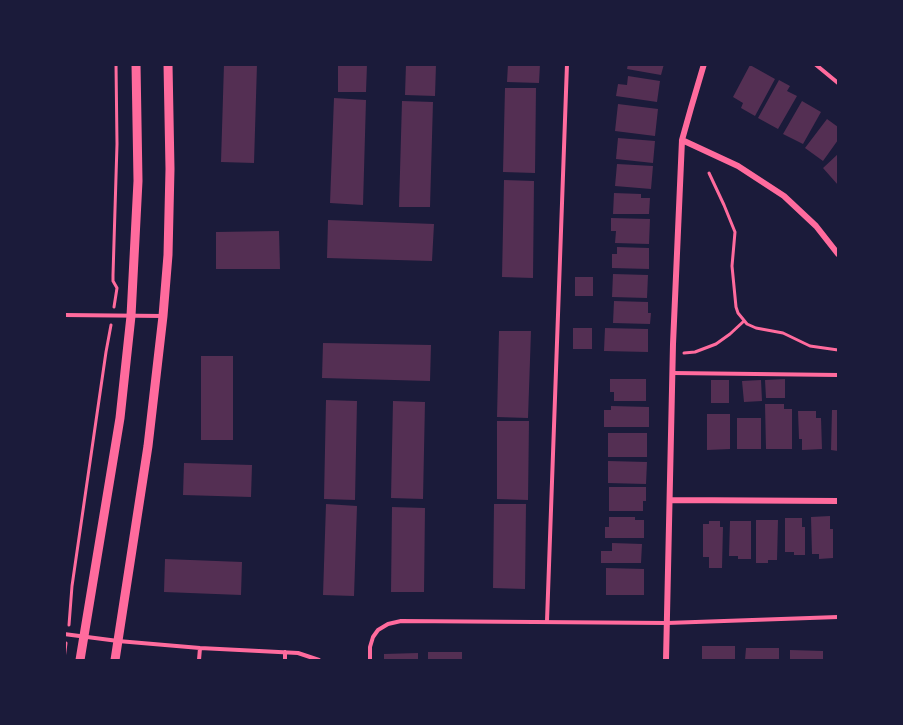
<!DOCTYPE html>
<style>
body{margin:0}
#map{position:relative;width:903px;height:725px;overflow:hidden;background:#1b1b3a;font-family:"Crimson Pro",serif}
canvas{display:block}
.frame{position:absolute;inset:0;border:66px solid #1b1b3a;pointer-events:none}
</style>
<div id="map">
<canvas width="903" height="725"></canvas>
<div class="frame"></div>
</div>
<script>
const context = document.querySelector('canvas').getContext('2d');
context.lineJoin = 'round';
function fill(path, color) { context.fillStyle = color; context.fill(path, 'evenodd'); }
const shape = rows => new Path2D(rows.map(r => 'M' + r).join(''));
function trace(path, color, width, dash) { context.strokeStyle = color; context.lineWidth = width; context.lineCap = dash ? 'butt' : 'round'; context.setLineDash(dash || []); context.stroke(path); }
const building = shape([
 [224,64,257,64,254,163,221,162],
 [338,64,367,64,366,92,338,92],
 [406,64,436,64,435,96,405,95],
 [508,64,540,64,539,83,507,82],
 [628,64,664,64,661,75,627,69],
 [750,65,775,79,755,116,741,108,743,103,733,97],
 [628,76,660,81,657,102,616,96,618,84,627,85],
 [779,80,790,86,787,91,797,96,778,129,758,118],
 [505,88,536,88,535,173,503,172],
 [334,98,366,100,363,205,330,203],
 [402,101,433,102,430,207,399,207],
 [802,101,821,112,803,144,783,134],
 [618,104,658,109,655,136,615,131],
 [827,119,838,127,838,140,823,161,805,148],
 [618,138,655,141,653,163,616,159],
 [838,154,838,185,823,168],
 [617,164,653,166,651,189,615,186],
 [504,180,534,181,533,278,502,277],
 [614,193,641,194,641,198,650,198,649,214,613,214],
 [611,218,650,219,649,244,615,243,616,231,611,231],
 [328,220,434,224,432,261,327,258],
 [279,231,280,269,216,269,216,232],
 [617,247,649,248,649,269,612,268,612,254,617,254],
 [613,274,648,275,647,298,612,297],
 [575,277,593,277,593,296,575,296],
 [614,301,648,302,648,313,651,313,650,324,613,323],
 [573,328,592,328,592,349,573,349],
 [605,328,648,329,648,352,604,351],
 [499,331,531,331,528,418,497,417],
 [323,343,431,345,430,381,322,378],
 [201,356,233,356,233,440,201,440],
 [610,379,646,379,646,401,614,401,614,392,610,392],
 [785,379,785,398,766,398,765,380],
 [711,380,729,380,729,403,711,403],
 [761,380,762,401,744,402,742,381],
 [326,400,357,401,355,500,324,499],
 [393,401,425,402,423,499,391,498],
 [765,404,784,404,784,409,792,409,792,449,766,449],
 [611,406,649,407,649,427,604,427,604,410,611,410],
 [832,410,838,410,838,451,831,450],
 [798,411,816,411,816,418,821,418,822,449,802,450,802,439,799,439],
 [707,414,730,414,730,449,707,450],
 [737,418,761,418,761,449,737,449],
 [497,421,529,421,528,500,497,499],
 [608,433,647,433,647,457,608,457],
 [608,461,647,462,646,484,608,483],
 [184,463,252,465,251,497,183,495],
 [609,487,646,487,646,501,643,501,643,511,609,511],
 [326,504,357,506,354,596,323,595],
 [494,504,526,504,525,589,493,588],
 [392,507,425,508,424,592,391,592],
 [830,516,830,529,833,529,833,558,819,559,819,554,812,554,811,517],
 [609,517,635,517,635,520,644,520,644,538,605,538,605,527,609,527],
 [785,518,802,518,802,527,805,527,805,555,794,555,794,552,785,552],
 [756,520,778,520,777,560,768,560,768,563,756,563],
 [709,521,720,521,720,527,723,527,722,568,709,568,709,557,703,557,703,524,709,524],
 [730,521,751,521,751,559,738,559,738,556,729,556],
 [612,543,642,544,641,563,601,563,601,551,612,551],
 [165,559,242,562,241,595,164,592],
 [606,568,644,569,644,595,606,595],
 [702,646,735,646,735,660,702,660],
 [746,648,779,648,779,660,745,660],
 [790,650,823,651,823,660,790,660],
 [428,652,462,652,462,660,428,660],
 [418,653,418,660,384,660,384,654]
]);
const path = shape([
 [709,173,724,205,735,232,732,266,736,307,738,313,747,324,756,328,783,333,810,346,838,350],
 [114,307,117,288,113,281,113,275,117,144,116,64],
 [684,353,695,352,716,344,730,334,744,321],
 [69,625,72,586,106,352,111,325],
 [64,659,66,643]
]);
const service = shape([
 [815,64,838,83],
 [64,315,163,316],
 [673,373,838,375],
 [547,621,567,64],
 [64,634,118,641,200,648,298,653,319,660],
 [199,660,200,648],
 [285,660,285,652],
 [370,660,370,647,373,637,378,630,388,624,401,621,667,623,838,617]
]);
const minor = shape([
 [682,140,738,166,784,196,816,226,838,254],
 [670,500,838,501],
 [666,660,673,344,682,140,691,108,704,64]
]);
const tertiary = shape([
 [80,660,120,418,131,316,138,181,136,64],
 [115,660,148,446,163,316,168,255,170,169,168,64]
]);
fill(building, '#542f53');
trace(path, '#ff6b9d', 3);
trace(service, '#ff6b9d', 4);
trace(minor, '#ff6b9d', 6);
trace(tertiary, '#ff6b9d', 9);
</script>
